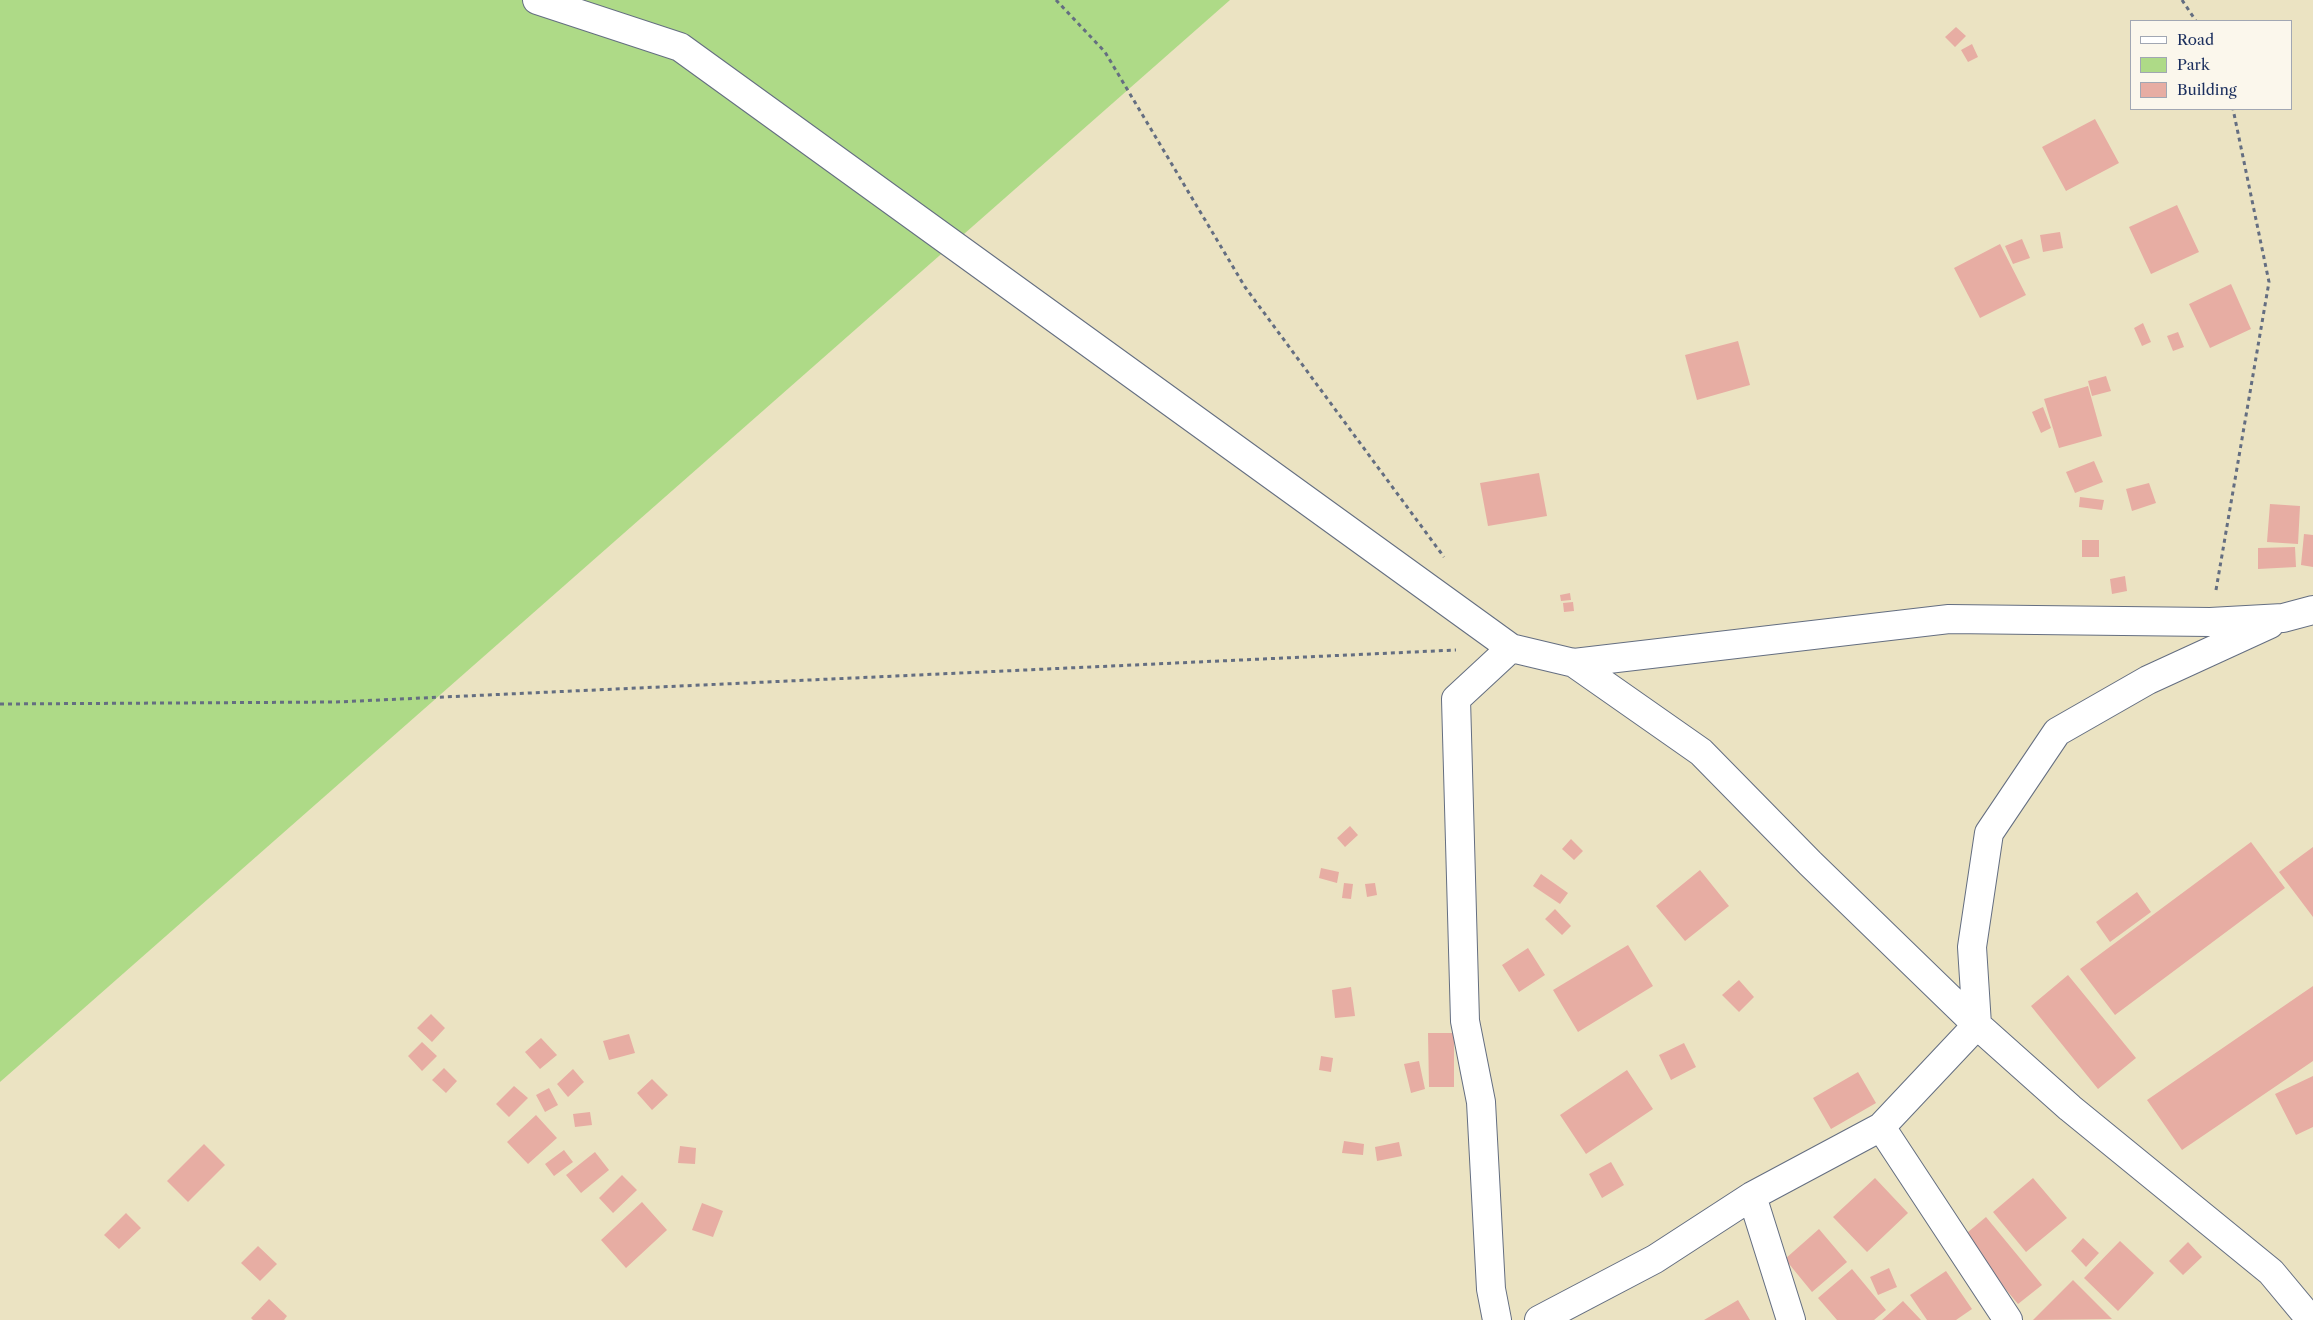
<!DOCTYPE html>
<style>
body{margin:0}
#map{position:relative;width:2313px;height:1320px;overflow:hidden;background:#ebe3c2;font-family:"Libre Caslon Text",serif}
canvas{display:block}
.legend{position:absolute;left:2130px;top:20px;width:162px;height:90px;box-sizing:border-box;background:#fbf7ec;border:1px solid #a1a7b3;margin:0;padding:6px 9px;list-style:none;font-size:15px;color:#1b2f5e}
.legend li{display:flex;align-items:center;gap:10px;height:25px}
.legend b{width:25px;border:1px solid #a1a7b3}
</style>
<div id="map">
<canvas width="2313" height="1320"></canvas>
<ul class="legend">
<li><b style="height:6px;background:#fff"></b>Road</li>
<li><b style="height:14px;background:#aeda87"></b>Park</li>
<li><b style="height:14px;background:#e7ada3"></b>Building</li>
</ul>
</div>
<script>
const context = document.querySelector('canvas').getContext('2d');
context.lineJoin = 'round';
function fill(path, color) { context.fillStyle = color; context.fill(path, 'evenodd'); }
const shape = rows => new Path2D(rows.map(r => 'M' + r).join(''));
function trace(path, color, width, dash) { context.strokeStyle = color; context.lineWidth = width; context.lineCap = dash ? 'butt' : 'round'; context.setLineDash(dash || []); context.stroke(path); }
const green = shape([
 [0,0,1230,0,0,1082]
]);
const building = shape([
 [1956,27,1966,36,1955,47,1945,37],
 [1972,44,1978,57,1968,62,1961,50],
 [2095,119,2119,163,2066,191,2042,147],
 [2177,205,2199,252,2151,274,2129,227],
 [2060,232,2063,248,2043,252,2040,235],
 [2022,239,2030,258,2013,264,2005,246],
 [2000,244,2026,295,1980,318,1954,268],
 [2231,284,2251,329,2210,348,2189,304],
 [2143,323,2151,342,2142,346,2134,328],
 [2178,332,2184,347,2173,351,2167,336],
 [1738,341,1750,385,1697,400,1685,355],
 [2106,376,2111,391,2092,396,2088,381],
 [2088,386,2102,436,2059,448,2044,399],
 [2043,407,2051,428,2041,433,2032,412],
 [2094,461,2103,482,2075,493,2066,472],
 [1539,473,1547,516,1488,526,1480,483],
 [2149,483,2156,503,2132,511,2126,489],
 [2080,497,2104,500,2102,510,2079,507],
 [2270,504,2300,506,2298,544,2267,542],
 [2304,534,2313,535,2313,567,2301,565],
 [2082,540,2099,540,2099,557,2082,557],
 [2295,547,2296,567,2258,569,2258,548],
 [2125,576,2127,591,2112,594,2110,579],
 [1570,593,1571,600,1561,601,1560,595],
 [1573,602,1574,611,1564,612,1563,603],
 [1350,826,1358,835,1345,847,1337,838],
 [1571,839,1583,851,1574,860,1562,849],
 [2251,842,2285,888,2115,1015,2080,969],
 [2313,847,2313,917,2279,872],
 [1321,868,1339,872,1337,883,1319,878],
 [1700,870,1729,906,1685,941,1656,906],
 [1541,874,1568,893,1560,904,1533,886],
 [1344,883,1353,884,1351,899,1342,898],
 [1375,883,1377,895,1367,897,1365,884],
 [2137,892,2151,912,2110,942,2096,922],
 [1555,909,1571,926,1562,935,1545,919],
 [1628,945,1653,986,1578,1032,1553,990],
 [1528,948,1545,975,1519,992,1502,965],
 [2068,975,2136,1058,2098,1089,2031,1006],
 [1739,980,1754,997,1739,1012,1722,995],
 [2313,986,2313,1061,2182,1150,2147,1100],
 [1351,987,1355,1016,1335,1018,1332,990],
 [431,1014,445,1028,432,1042,417,1028],
 [1428,1033,1454,1033,1454,1087,1429,1087],
 [629,1034,635,1053,609,1060,603,1041],
 [541,1038,557,1055,540,1069,525,1052],
 [422,1042,437,1056,422,1071,408,1056],
 [1684,1043,1696,1067,1671,1080,1659,1055],
 [1321,1056,1333,1058,1331,1072,1319,1070],
 [1419,1061,1425,1089,1411,1093,1404,1064],
 [444,1068,457,1081,446,1093,432,1080],
 [573,1069,584,1082,568,1097,557,1084],
 [1627,1070,1653,1109,1586,1154,1560,1115],
 [1858,1072,1876,1103,1831,1129,1813,1098],
 [2313,1076,2313,1127,2296,1135,2275,1094],
 [652,1079,668,1095,652,1110,637,1093],
 [514,1086,528,1098,509,1117,496,1104],
 [549,1088,558,1105,545,1112,536,1095],
 [590,1112,592,1125,575,1127,573,1114],
 [536,1115,557,1138,528,1164,507,1142],
 [1344,1141,1364,1144,1363,1155,1342,1153],
 [1399,1142,1402,1156,1377,1161,1375,1147],
 [204,1144,225,1165,188,1202,167,1181],
 [680,1146,696,1148,695,1164,678,1163],
 [564,1150,573,1162,554,1176,545,1164],
 [595,1152,609,1170,581,1193,566,1175],
 [1611,1162,1624,1185,1602,1198,1589,1174],
 [622,1175,637,1190,613,1213,599,1198],
 [1875,1178,1908,1213,1867,1252,1833,1217],
 [2033,1178,2067,1218,2026,1252,1993,1212],
 [642,1202,667,1230,626,1268,601,1240],
 [702,1203,723,1211,713,1237,692,1230],
 [126,1213,141,1228,119,1249,104,1235],
 [1986,1217,2042,1285,2018,1304,1962,1237],
 [1819,1229,1847,1262,1812,1292,1785,1259],
 [2083,1238,2099,1253,2086,1267,2071,1251],
 [2120,1241,2154,1273,2118,1311,2084,1278],
 [2188,1242,2202,1257,2183,1275,2169,1261],
 [258,1246,277,1264,260,1281,241,1263],
 [1889,1268,1897,1287,1878,1295,1870,1277],
 [1852,1269,1886,1310,1874,1320,1837,1320,1818,1298],
 [1946,1271,1972,1309,1956,1320,1927,1320,1910,1295],
 [2073,1280,2112,1319,2033,1320],
 [269,1299,287,1316,284,1320,253,1320,251,1318],
 [1738,1300,1750,1320,1704,1320],
 [1903,1301,1921,1320,1882,1320]
]);
const path = shape([
 [1056,0,1105,52,1245,287,1444,557],
 [2182,0,2196,21],
 [2216,590,2269,282,2233,109],
 [0,704,336,702,1456,650]
]);
const minor = shape([
 [537,0,680,47,1511,648,1574,663,1949,619,2210,622,2283,618,2313,610],
 [1574,663,1701,752,1810,863,1977,1025,2070,1108,2271,1272,2311,1320],
 [1881,1127,2008,1320],
 [1752,1196,1791,1320],
 [1497,1320,1491,1289,1481,1102,1465,1021,1456,699,1511,648],
 [1539,1320,1655,1259,1752,1196,1881,1127,1977,1025,1972,947,1989,833,2057,732,2148,680,2270,624]
]);
fill(green, '#aeda87');
fill(building, '#e7ada3');
trace(minor, '#646e81', 30);
trace(path, '#646e81', 3, [4, 4]);
trace(minor, '#fff', 28);
</script>
